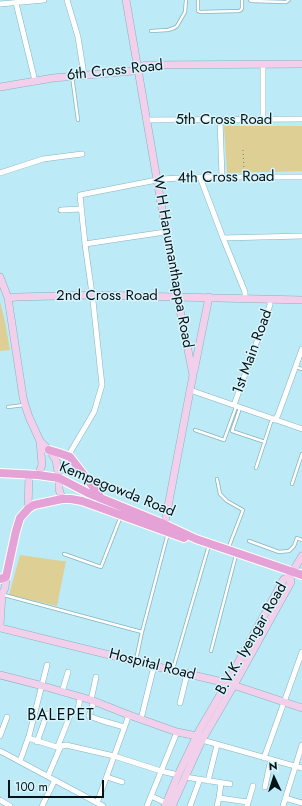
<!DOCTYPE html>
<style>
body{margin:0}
#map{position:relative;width:302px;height:806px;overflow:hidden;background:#bceaf7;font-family:Jost,sans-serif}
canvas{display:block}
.north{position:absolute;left:254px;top:758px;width:40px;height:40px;-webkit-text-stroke:3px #d9f4fb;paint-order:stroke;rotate:356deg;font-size:11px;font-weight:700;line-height:16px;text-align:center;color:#031317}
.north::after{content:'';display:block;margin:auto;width:14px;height:18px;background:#031317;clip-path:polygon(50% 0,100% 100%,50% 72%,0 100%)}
.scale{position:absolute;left:8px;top:780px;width:96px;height:18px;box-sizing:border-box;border:2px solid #031317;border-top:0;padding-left:5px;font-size:12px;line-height:14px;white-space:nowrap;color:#031317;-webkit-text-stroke:3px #d9f4fb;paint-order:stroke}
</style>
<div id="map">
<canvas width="302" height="806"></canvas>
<div class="north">N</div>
<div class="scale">100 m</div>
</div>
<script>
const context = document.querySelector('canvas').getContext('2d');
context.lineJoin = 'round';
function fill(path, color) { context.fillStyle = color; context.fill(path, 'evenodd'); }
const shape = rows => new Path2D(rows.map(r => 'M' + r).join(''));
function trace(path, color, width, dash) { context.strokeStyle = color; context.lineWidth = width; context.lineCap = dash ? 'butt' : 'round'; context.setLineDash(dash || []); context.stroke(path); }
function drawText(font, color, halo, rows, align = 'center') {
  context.font = font + ' Jost,sans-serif'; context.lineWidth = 3; context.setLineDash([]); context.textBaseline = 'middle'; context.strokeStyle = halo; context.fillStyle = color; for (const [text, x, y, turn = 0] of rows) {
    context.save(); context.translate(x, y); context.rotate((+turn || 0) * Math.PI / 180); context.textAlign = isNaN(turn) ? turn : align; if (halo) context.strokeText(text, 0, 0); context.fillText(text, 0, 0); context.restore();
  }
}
const green = shape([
 [224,126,302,126,302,171,227,173],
 [0,301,5,322,10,350,0,351],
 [20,555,62,561,66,561,57,606,9,595]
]);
const path = shape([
 [243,150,244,170]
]);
const lane = shape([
 [198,0,198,11,200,12,239,11,241,10,242,8,242,0],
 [250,0,251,1,286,2,289,0],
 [151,31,168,30,174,28,177,26,185,12,186,0],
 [72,76,78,120],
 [296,367,302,369],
 [8,407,24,405],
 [240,408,232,431,265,442],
 [195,430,224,440,236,407],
 [256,468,271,422,274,420],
 [217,479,220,494,227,501,243,510,228,549],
 [292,484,302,454],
 [249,541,279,552,289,551,294,546,297,538,302,540],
 [64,554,101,567,121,516],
 [4,595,142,632],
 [211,651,236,555],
 [136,660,142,632,168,533],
 [173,669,209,545]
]);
const street = shape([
 [67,0,78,37,84,75],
 [16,3,35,81],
 [0,4,44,0],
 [263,65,263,120],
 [146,120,302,119],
 [220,120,222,177],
 [0,173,43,159,82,154],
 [200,177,223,238,245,292,245,298],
 [61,210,81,209],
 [223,238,302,236],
 [85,244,165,232],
 [190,390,302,429],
 [234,405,270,305,270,299],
 [275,420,278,415,302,349],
 [68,456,94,412,102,385,93,301,85,244,80,195,162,179,200,177,302,177],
 [62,692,68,672],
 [91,700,96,677],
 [94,701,89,716,100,720,124,727],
 [180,703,187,674],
 [141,719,154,666],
 [0,736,7,717],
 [28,738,60,748],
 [202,740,302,768],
 [37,742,47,714],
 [58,746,71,713,78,710,80,698],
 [0,751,103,806],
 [264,758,302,652],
 [20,761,29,736,47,665],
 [48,776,60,748,62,746,66,745,114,756,161,771,178,775],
 [107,777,122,782],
 [185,777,230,784],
 [208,781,217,745],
 [265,787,271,759],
 [151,796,166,803],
 [219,798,248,802],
 [285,798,302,803],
 [0,800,10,806],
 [97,803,129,715],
 [42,806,55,780],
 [147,806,177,732],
 [190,806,200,779],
 [217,806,219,798,221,783],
 [247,806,253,786],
 [283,806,302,745]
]);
const secondary = shape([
 [126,0,176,290,193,375,166,517,164,524],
 [0,87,53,78,133,71,145,65,302,64],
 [0,277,8,298,23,397,25,405,29,417,40,441,49,450,56,460,59,478,59,489,62,499],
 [8,298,17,297,92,295,302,300],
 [194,371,209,297],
 [38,475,42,465,40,441],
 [28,509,29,475],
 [290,576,302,556],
 [0,625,2,594,5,588,6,577],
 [0,628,154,666,227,683,302,708],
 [0,675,43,686,91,700,129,715,177,732,197,736],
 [165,806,178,775,199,731,227,683,284,579,290,577],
 [172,806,202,740,234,685,291,582,291,580,290,577]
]);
const primary = shape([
 [49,450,59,453,70,457,91,484,101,498],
 [0,473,38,475,59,478,88,493,164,524,196,539,302,575],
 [0,579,6,577,16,531,20,518,28,509,34,505,62,499,71,499,82,501,184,538]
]);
const streetNames = [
 ["6th Cross Road",115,71,-6],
 ["5th Cross Road",224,120],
 ["4th Cross Road",226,178,-1],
 ["W H Hanumanthappa Road",172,262,80],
 ["2nd Cross Road",107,296],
 ["1st Main Road",253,352,-70],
 ["Kempegowda Road",117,490,22],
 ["B.V.K. Iyengar Road",252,639,-60],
 ["Hospital Road",152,665,14]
];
const neighbourhoodNames = [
 ["BALEPET",61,716]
];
fill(green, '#decf95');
trace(lane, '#87b3bf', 4);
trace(street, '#87b3bf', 6);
trace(secondary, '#87b3bf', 8);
trace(primary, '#fff', 10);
trace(path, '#62818a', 1, [1, 3]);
trace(lane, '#fff', 2.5);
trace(street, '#fff', 5);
trace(secondary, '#f2d0eb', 7);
trace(primary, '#e5a2d7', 8);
drawText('15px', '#031317', '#d9f4fb', streetNames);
context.letterSpacing = '1px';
drawText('16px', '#031317', '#d9f4fb', neighbourhoodNames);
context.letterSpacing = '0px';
</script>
